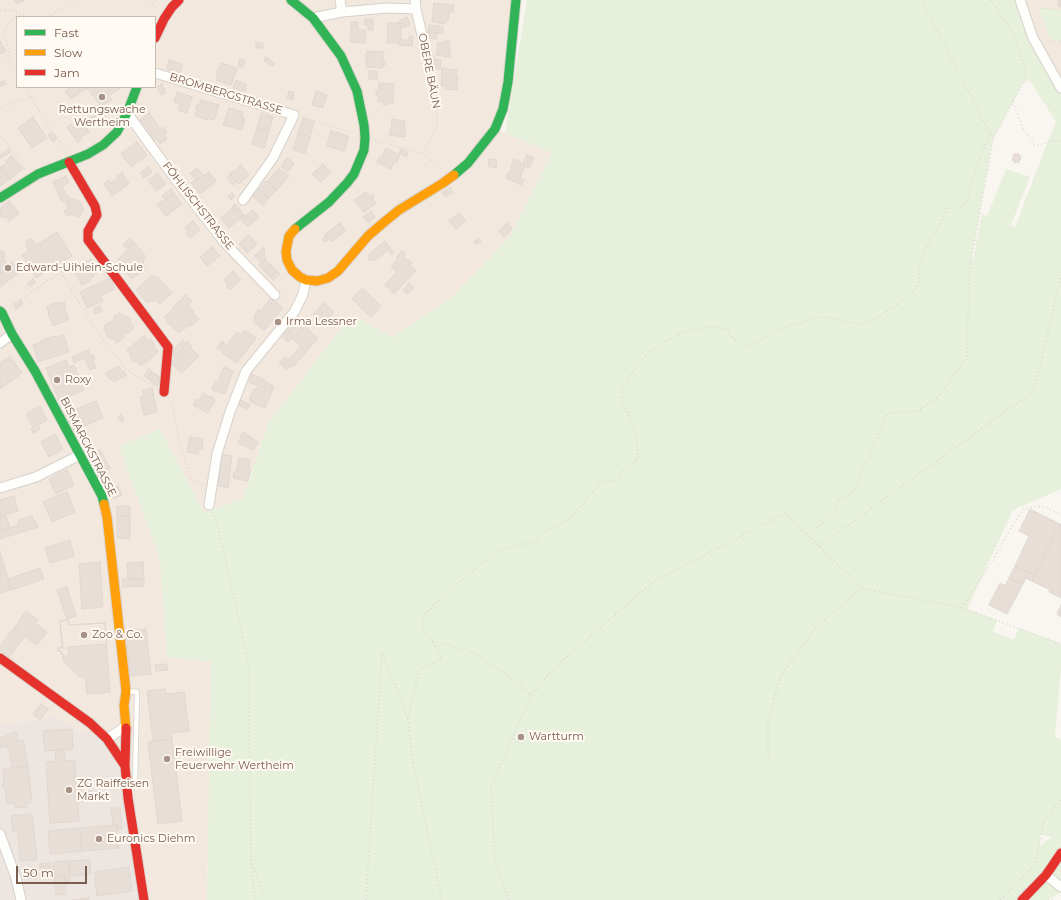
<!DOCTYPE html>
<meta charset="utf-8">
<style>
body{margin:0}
#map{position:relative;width:1061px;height:900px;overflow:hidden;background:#f9f5f0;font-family:Montserrat,sans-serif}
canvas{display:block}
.legend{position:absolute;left:16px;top:16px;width:140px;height:72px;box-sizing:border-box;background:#fffaf3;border:1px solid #cabbb1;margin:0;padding:5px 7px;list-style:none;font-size:12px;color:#7a5c4d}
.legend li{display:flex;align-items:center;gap:8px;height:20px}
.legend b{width:20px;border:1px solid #cabbb1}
.scale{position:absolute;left:16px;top:866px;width:71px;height:18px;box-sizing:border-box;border:2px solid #7a5c4d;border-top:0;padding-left:5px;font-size:12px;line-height:14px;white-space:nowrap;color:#7a5c4d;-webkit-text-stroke:3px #fffaf3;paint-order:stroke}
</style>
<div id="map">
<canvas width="1061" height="900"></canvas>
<ul class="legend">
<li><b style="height:5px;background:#30b455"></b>Fast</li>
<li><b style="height:5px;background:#ff9f0a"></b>Slow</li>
<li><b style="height:5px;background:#e5322d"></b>Jam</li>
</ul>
<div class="scale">50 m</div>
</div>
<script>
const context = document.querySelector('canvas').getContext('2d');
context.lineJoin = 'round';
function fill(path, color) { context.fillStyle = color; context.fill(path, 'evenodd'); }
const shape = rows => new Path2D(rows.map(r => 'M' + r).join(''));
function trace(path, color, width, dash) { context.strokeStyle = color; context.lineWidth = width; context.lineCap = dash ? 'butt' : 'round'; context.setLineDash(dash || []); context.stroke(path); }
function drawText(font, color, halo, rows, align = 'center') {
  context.font = font + ' Montserrat,sans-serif'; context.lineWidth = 4; context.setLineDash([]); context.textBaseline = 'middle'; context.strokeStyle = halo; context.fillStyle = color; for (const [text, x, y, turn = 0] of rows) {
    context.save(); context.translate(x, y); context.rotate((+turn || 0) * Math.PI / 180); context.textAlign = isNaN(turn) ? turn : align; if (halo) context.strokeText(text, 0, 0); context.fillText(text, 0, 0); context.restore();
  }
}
const residential = shape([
 [0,0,516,0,495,129,552,153,509,238,453,296,393,337,351,315,268,424,243,498,204,513,160,429,119,446,160,560,167,656,211,662,207,900,144,900,107,739,85,733,53,717,0,725],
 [17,17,155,17,155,87,17,87],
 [1020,0,1061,0,1061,88]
]);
const industrial = shape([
 [53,717,85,733,107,739,125,766,144,900,0,900,0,725]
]);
const green = shape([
 [527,0,1020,0,1061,88,1061,489,1013,510,967,609,997,620,993,632,1014,640,1019,628,1061,644,1061,668,1055,737,1061,740,1061,892,1049,899,1049,900,207,900,211,662,167,657,160,560,119,446,160,429,204,513,243,498,268,424,351,315,393,337,453,296,509,238,552,153,505,133],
 [1029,79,1056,122,1048,141,1015,227,994,219,1011,225,1030,177,1006,169,987,216,982,213,973,261,971,261,993,139,1022,85],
 [1040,834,1052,837,1040,846],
 [1038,8,1061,10,1061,41,1051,40]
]);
const building = shape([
 [15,0,25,0,17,4,15,0],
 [1058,0,1061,0,1061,7,1058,6,1058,0],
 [434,3,454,5,453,12,449,12,448,21,446,21,445,24,432,22,434,3],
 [407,17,410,25,401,28,401,23,399,23,399,21,407,17],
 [365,19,373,19,373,30,368,30,368,25,364,25,365,19],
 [351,22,358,22,358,30,366,30,365,43,350,42,351,22],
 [388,23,401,23,401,40,409,40,409,36,413,36,412,46,399,45,400,43,387,43,388,23],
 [429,25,439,26,443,28,443,34,428,32,429,25],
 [428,32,437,33,437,39,427,38,428,32],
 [0,41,6,51,0,54,0,41],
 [444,41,450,41,449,49,450,49,450,57,436,55,438,42,444,43,444,41],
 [256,43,263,43,263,48,256,48,256,43],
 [367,51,384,52,383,61,385,61,385,65,383,65,383,68,366,67,367,58,365,58,366,54,367,54,367,51],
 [429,54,434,55,434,59,441,60,440,69,433,69,434,61,428,61,429,54],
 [266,57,275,63,273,66,264,61,266,57],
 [240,59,245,61,242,68,238,66,240,59],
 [169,60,182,64,180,73,167,69,169,60],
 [221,63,237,68,231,85,216,80,218,74,216,73,218,69,219,69,221,63],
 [442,68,457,70,456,77,458,77,457,90,446,89,446,87,441,86,442,68],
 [369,71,377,71,377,79,369,79,369,71],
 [236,80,246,84,246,93,233,88,236,80],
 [4,81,6,84,0,87,0,83,4,81],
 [379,83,394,84,393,103,387,103,387,105,383,105,384,102,378,102,378,95,376,95,376,91,378,91,379,83],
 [162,84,166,93,161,95,157,87,162,84],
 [68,87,122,87,108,96,112,100,101,106,87,88,71,99,65,92,69,89,68,87],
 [289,91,294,92,293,100,287,98,289,91],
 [316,91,327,95,323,108,312,105,316,91],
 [177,92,192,97,187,113,178,110,180,104,174,102,177,92],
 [201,100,219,105,214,120,208,118,207,120,195,115,197,110,195,109,197,104,199,105,201,100],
 [229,108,243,112,242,117,245,118,242,130,223,125,229,108],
 [101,111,106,118,92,127,87,120,101,111],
 [149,113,160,129,163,127,167,133,164,135,167,139,160,144,157,139,152,142,138,121,149,113],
 [261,113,273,117,269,132,257,128,261,113],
 [33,117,47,138,32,148,18,128,33,117],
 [303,118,314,122,310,137,298,133,303,118],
 [392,119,405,121,404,129,405,129,405,137,389,135,390,130,391,130,392,119],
 [83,122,89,132,80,138,81,140,78,143,67,127,71,124,74,128,83,122],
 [257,128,269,132,264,148,252,144,257,128],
 [331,131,337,133,338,132,349,137,344,151,327,146,331,131],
 [51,132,57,139,53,142,48,135,51,132],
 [298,133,310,137,305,153,293,150,298,133],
 [137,142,147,155,131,167,121,154,137,142],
 [386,148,400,155,396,163,394,162,391,169,377,162,380,156,382,157,386,148],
 [8,149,10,152,0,159,0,155,8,149],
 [401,149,408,153,406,157,399,153,401,149],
 [1014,154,1019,154,1021,158,1019,162,1015,163,1012,160,1014,154],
 [527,155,534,158,529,168,525,166,520,178,524,180,521,185,506,178,508,172,510,173,512,168,511,167,514,159,521,162,520,164,522,165,527,155],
 [12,156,23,169,10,179,1,167,7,163,5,161,12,156],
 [287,158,294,163,288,172,281,166,287,158],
 [489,159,497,160,496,168,488,166,489,159],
 [323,164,331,172,321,182,312,174,323,164],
 [241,165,249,175,239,184,229,174,233,171,234,172,241,165],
 [1,167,10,179,0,186,0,168,1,167],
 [148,167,152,172,144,178,140,173,148,167],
 [197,168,204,176,197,181,190,173,197,168],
 [279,168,289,176,277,190,267,182,279,168],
 [122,172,129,184,112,196,104,184,109,180,110,183,118,178,116,176,122,172],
 [209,172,216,181,200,194,191,183,196,180,197,181,209,172],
 [158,173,166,184,156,191,148,180,158,173],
 [231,175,236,182,233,185,227,178,231,175],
 [66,176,69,183,62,186,67,196,71,199,67,203,62,202,53,182,66,176],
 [266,181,276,190,269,198,259,189,266,181],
 [450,188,453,192,445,197,442,193,450,188],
 [171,189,174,193,165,199,162,196,171,189],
 [259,189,269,198,263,205,253,197,259,189],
 [366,192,369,196,370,195,374,195,373,199,376,203,364,212,354,200,366,192],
 [174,193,182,204,166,216,157,205,174,193],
 [232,193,235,196,231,200,228,196,232,193],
 [71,199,77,200,82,205,83,211,80,216,77,217,71,214,67,216,64,211,68,209,67,204,68,201,71,199],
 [9,201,19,213,9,221,5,216,2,218,0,215,0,209,9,201],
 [235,204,239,208,235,212,231,208,235,204],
 [239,208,244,215,229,228,220,218,232,209,235,212,239,208],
 [253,210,259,217,248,227,243,222,247,218,245,216,253,210],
 [371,211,375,217,368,223,363,217,371,211],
 [459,213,466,221,456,229,449,221,459,213],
 [244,215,247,218,243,222,240,218,244,215],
 [193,221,200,230,190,238,186,233,188,232,185,228,193,221],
 [340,223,346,231,331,242,325,234,340,223],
 [507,223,512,229,504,237,499,231,507,223],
 [57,232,72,256,36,278,22,255,29,250,26,245,26,242,27,240,31,239,34,241,37,245,57,232],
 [249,235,257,244,247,253,239,244,249,235],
 [326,236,329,239,324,242,322,239,326,236],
 [130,238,134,242,127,248,123,245,130,238],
 [478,238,481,241,476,244,474,242,478,238],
 [385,241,388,245,385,247,388,250,375,260,369,260,369,254,385,241],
 [134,242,146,257,144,259,143,264,146,268,132,279,125,272,127,270,118,259,128,250,127,248,134,242],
 [388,245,394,253,392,255,385,247,388,245],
 [212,247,220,256,207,266,200,257,212,247],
 [264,247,265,259,261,263,254,256,264,247],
 [0,251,2,251,5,253,5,256,3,258,8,265,12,261,20,272,0,287,0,251],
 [402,251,405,254,403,257,408,261,409,260,412,263,410,265,416,270,394,294,385,285,397,272,391,267,398,259,396,257,402,251],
 [91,259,98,272,93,274,94,276,90,279,91,281,82,285,73,269,91,259],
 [265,259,271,265,264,271,259,265,265,259],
 [271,265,277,271,270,277,264,271,271,265],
 [233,271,241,280,230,290,226,286,228,285,224,280,233,271],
 [277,271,280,274,273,280,270,277,277,271],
 [152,276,158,277,172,293,160,304,157,301,149,301,147,303,136,290,152,276],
 [110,278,115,289,100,296,103,301,87,308,80,292,110,278],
 [33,279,35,282,30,287,27,284,33,279],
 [409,283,414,287,408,294,403,290,409,283],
 [362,288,381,306,371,317,352,299,362,288],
 [186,295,192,301,188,305,194,312,193,313,199,319,190,327,189,325,179,333,176,330,175,331,172,327,173,326,171,324,170,325,164,317,173,310,172,308,186,295],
 [271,298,283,308,264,331,253,321,256,317,254,316,259,309,261,311,271,298],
 [21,300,23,304,16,309,14,305,21,300],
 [58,302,59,304,64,302,66,306,64,307,69,319,53,326,48,313,49,312,46,307,58,302],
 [323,303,334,312,324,324,313,315,323,303],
 [100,306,102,311,95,314,93,309,100,306],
 [119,313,122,314,125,317,127,316,131,320,130,323,134,328,127,334,126,333,124,335,125,336,117,343,113,338,111,340,106,335,106,332,104,329,104,326,109,322,112,322,114,321,114,317,119,313],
 [292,325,297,329,292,334,288,330,292,325],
 [303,325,318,338,293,367,291,366,287,370,279,363,285,357,288,360,301,346,292,338,303,325],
 [245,330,256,338,237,363,222,353,223,352,217,348,222,341,227,345,237,332,241,335,245,330],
 [288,330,294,336,288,342,282,336,288,330],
 [64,335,69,352,38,362,33,345,42,342,41,340,56,336,57,337,64,335],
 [144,336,149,341,150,339,155,345,153,346,158,352,141,366,136,361,134,363,130,357,132,356,127,350,144,336],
 [183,340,186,343,182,347,184,349,176,358,171,353,183,340],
 [188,342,192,346,191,348,199,356,182,373,171,363,184,349,182,347,188,342],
 [88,350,91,356,93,355,95,359,93,360,96,368,90,370,84,358,74,363,72,357,88,350],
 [10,356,22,373,0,389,0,363,10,356],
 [66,360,69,367,74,365,84,390,59,401,46,368,66,360],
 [119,366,122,372,124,371,127,375,114,382,112,379,110,380,106,373,119,366],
 [224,367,233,371,225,394,212,390,215,381,218,382,224,367],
 [149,369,152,372,147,378,144,376,149,369],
 [152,372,156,374,151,381,147,378,152,372],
 [156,374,159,377,154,384,151,381,156,374],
 [252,374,262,378,266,382,264,389,249,382,252,374],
 [159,377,162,379,157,386,154,384,159,377],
 [266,382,274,386,265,408,251,402,252,400,250,400,251,397,250,397,254,389,256,390,257,388,263,391,266,382],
 [152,388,157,412,144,415,140,397,144,396,143,391,152,388],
 [203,393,209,397,210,396,214,398,213,399,215,400,208,413,193,405,196,399,199,401,203,393],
 [240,400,250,404,248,409,238,405,240,400],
 [96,401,103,418,73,431,65,414,96,401],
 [40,406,47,420,38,425,40,429,33,433,31,429,33,427,26,414,40,406],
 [121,415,124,420,121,422,118,417,121,415],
 [243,432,258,442,254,450,238,443,243,432],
 [55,434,63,449,49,457,41,442,55,434],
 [190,437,203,439,202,449,199,449,198,454,187,452,190,437],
 [100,450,110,468,97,476,86,457,100,450],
 [222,455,232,456,228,488,218,486,222,455],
 [239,458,250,460,249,468,251,468,248,481,233,478,234,472,236,472,239,458],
 [67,470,74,485,56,494,49,479,67,470],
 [118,486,122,495,114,499,110,490,118,486],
 [67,492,75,512,52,522,43,502,67,492],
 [14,496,18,511,0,517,0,500,14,496],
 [117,506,130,506,130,516,117,516,117,506],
 [1030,509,1060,524,1035,575,1015,566,1029,536,1019,531,1030,509],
 [6,515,10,528,0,531,0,517,6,515],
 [32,516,33,521,35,520,38,527,0,539,0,531,19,525,18,520,32,516],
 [117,516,130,516,130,539,117,538,117,516],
 [1060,524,1061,525,1061,598,1049,592,1050,590,1032,581,1060,524],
 [70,540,74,556,50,563,45,548,70,540],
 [0,551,11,590,0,593,0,551],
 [100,562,103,607,82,609,79,564,100,562],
 [143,562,144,579,128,579,127,563,143,562],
 [1015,566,1035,575,1032,581,1026,578,1023,584,1009,578,1015,566],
 [40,568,44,579,11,590,8,579,40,568],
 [1009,578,1023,584,1007,614,989,605,1000,583,1005,586,1009,578],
 [123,579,144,579,144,586,123,587,123,579],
 [67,587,76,616,67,619,57,590,67,587],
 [1061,605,1061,617,1057,614,1061,605],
 [26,611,38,620,35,623,47,632,37,645,14,628,26,611],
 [68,620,69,625,105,623,110,692,87,694,85,676,80,677,64,662,63,654,61,654,61,651,58,651,58,648,62,647,60,621,68,620],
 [68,620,69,625,105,623,107,644,68,647,69,656,64,656,63,654,61,654,61,651,58,651,58,648,63,648,60,621,68,620],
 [14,628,25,636,9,657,0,650,0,646,14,628],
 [146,629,151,674,130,676,126,631,146,629],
 [167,664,168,670,156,671,155,665,167,664],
 [165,689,166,694,184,692,189,731,171,733,172,739,153,741,147,691,165,689],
 [41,704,48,709,40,720,33,714,41,704],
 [72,729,73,749,45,751,43,731,72,729],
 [16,732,19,741,23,740,28,766,12,768,10,755,7,746,0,748,0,738,16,732],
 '517.5 736a3.5 3.5 0 1 1 7 0a3.5 3.5 0 1 1-7 0Z',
 [172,739,182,821,158,824,148,742,172,739],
 [64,749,65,761,75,760,76,787,81,787,81,792,92,791,93,800,78,802,79,821,50,823,46,762,56,761,55,750,64,749],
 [28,766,32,802,26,803,27,807,15,808,15,803,7,804,5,788,2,788,2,785,4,784,3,769,28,766],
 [111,808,120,808,122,829,117,829,117,825,113,825,111,808],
 [32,814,37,860,20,861,18,832,13,832,11,816,32,814],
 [117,825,119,848,82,851,80,828,117,825],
 [80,828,82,851,50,854,48,831,80,828],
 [90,860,91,874,70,876,69,861,90,860],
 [69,861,70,881,65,882,65,876,54,877,53,862,69,861],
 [50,863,51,868,40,868,40,864,50,863],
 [129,867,132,891,97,896,94,872,129,867],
 [65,876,66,894,56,895,54,877,65,876],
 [89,898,89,900,72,900,89,898]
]);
const path = shape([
 [150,0,157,10],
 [991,0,1015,36,1026,74,1022,85,993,139],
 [1038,8,1061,10],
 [0,10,13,10,27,17],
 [48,17,76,0],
 [1051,40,1061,41],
 [17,74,8,60,9,50,3,32,17,13],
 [31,97,48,125,66,150],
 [1013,102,1022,126,1035,146,1052,141,1061,141],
 [0,108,31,97,25,87],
 [303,117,353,133],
 [0,137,9,146,25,169],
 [375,140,423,154,442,169],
 [423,154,437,127,437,105,431,74],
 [282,300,288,305],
 [11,306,61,272,96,330,126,369,153,386],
 [172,401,176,426,190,478,203,485],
 [213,512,216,520,248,659,251,861,255,900],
 [806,534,836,515,837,500,852,494,888,413,918,411,938,397,967,358,969,273,993,139,921,0],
 [819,546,1034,391,1061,276],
 [962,608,989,566,1015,521,1024,509,1036,506,1045,507,1061,515],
 [433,642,422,627,423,616,437,602,489,557,509,547,536,541,547,530,568,520,598,486,600,482,617,480,624,471,637,460,638,456,637,448,636,434,632,422,622,401,622,390,636,367,648,354,663,342,692,329,708,327,728,329,730,334,737,342,744,346,753,342,761,340,775,331,790,325,807,321,817,317,833,318,847,322,862,324,875,319,895,306,914,291,919,282,920,262,930,240,942,222,946,208,961,208,967,200,978,163,990,133],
 [408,719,412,760,440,889,441,900],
 [769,763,768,754,768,722,781,675,817,626,862,588],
 [252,863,266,900],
 [366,900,382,651,408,719,419,670,442,658,433,642,448,645,473,652,515,680,531,695],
 [509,900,495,860,491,787,531,695,554,668,653,582,785,513,862,588,960,607,1061,644],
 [1000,900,1035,865,1044,821,1061,800],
 [1048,900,1054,900]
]);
const lane = shape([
 [127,691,137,692,135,780,131,790]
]);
const street = shape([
 [340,0,342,12],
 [415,0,416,9,429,66],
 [1020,0,1033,38,1061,88],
 [313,18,342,12,387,8,416,9],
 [155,73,294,115,273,158,243,200],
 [127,113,176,180,224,242,275,295],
 [0,343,12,334],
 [0,488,36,477,80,455],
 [209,505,217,454,230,412,246,371,295,311,303,294,306,280],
 [107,739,126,726],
 [0,834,16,878,21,900],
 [1046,875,1061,887]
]);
const fast = shape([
 [291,0,313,18,341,56,357,91,364,125,365,138,364,150,354,174,347,183,329,202,295,229],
 [454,175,468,163,495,129,503,109,508,82,516,0],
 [0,198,38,174,88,154,103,145,117,132,127,113,137,87],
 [0,311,2,313,12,334,35,371,102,496,104,504]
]);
const slow = shape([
 [295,229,289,236,286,251,287,260,292,270,300,277,306,280,317,281,328,278,338,271,368,236,383,223,399,210,443,183,454,175],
 [104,504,107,517,126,691,124,706,126,728]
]);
const jam = shape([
 [155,38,164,19,172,7,179,0],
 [69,162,95,206,97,215,88,231,88,240,168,347,164,392],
 [0,658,90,723,107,739,125,766],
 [126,728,125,766,128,798,144,900],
 [1022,900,1046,875,1061,853]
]);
const markers = [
 [102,97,4,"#a69286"],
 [8,268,4,"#a69286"],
 [278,322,4,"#a69286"],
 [57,380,4,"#a69286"],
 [84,635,4,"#a69286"],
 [521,737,4,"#a69286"],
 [167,759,4,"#a69286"],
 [69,790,4,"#a69286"],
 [99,839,4,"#a69286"]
];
const streetNames = [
 ["OBERE BÄUN",429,71,79],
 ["BROMBERGSTRASSE",226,94,17],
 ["FÖHLISCHSTRASSE",198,206,52],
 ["BISMARCKSTRASSE",88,447,63]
];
const poiNames = [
 ["Rettungswache",102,110,"center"],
 ["Wertheim",102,123,"center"],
 ["Edward-Uihlein-Schule",16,268],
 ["Irma Lessner",286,322],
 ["Roxy",65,380],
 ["Zoo & Co.",92,635],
 ["Wartturm",529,737],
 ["Freiwillige",175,753],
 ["Feuerwehr Wertheim",175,766],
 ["ZG Raiffeisen",77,784],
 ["Markt",77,797],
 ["Euronics Diehm",107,839]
];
fill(residential, '#f2e8de');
fill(industrial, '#ede5e0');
fill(green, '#e7f0db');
fill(building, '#e6ded7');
trace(building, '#e2d8d2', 1);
trace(lane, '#d7d1cb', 6);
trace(street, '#d7d1cb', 11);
trace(fast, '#d9d2cb', 11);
trace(slow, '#d9d2cb', 11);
trace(jam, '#d9d2cb', 11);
trace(path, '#dcd5d0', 1.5, [1, 3]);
trace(lane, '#fefefd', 4.5);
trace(street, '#fefefd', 9);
trace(fast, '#30b455', 9);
trace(slow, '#ff9f0a', 9);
trace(jam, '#e5322d', 9);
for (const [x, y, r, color] of markers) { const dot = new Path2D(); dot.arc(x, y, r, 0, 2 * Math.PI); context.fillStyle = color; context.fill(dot); trace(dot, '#fffaf3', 1.5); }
drawText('11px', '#7a5c4d', '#fffaf3', streetNames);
drawText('11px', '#7a5c4d', '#fffaf3', poiNames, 'left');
</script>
